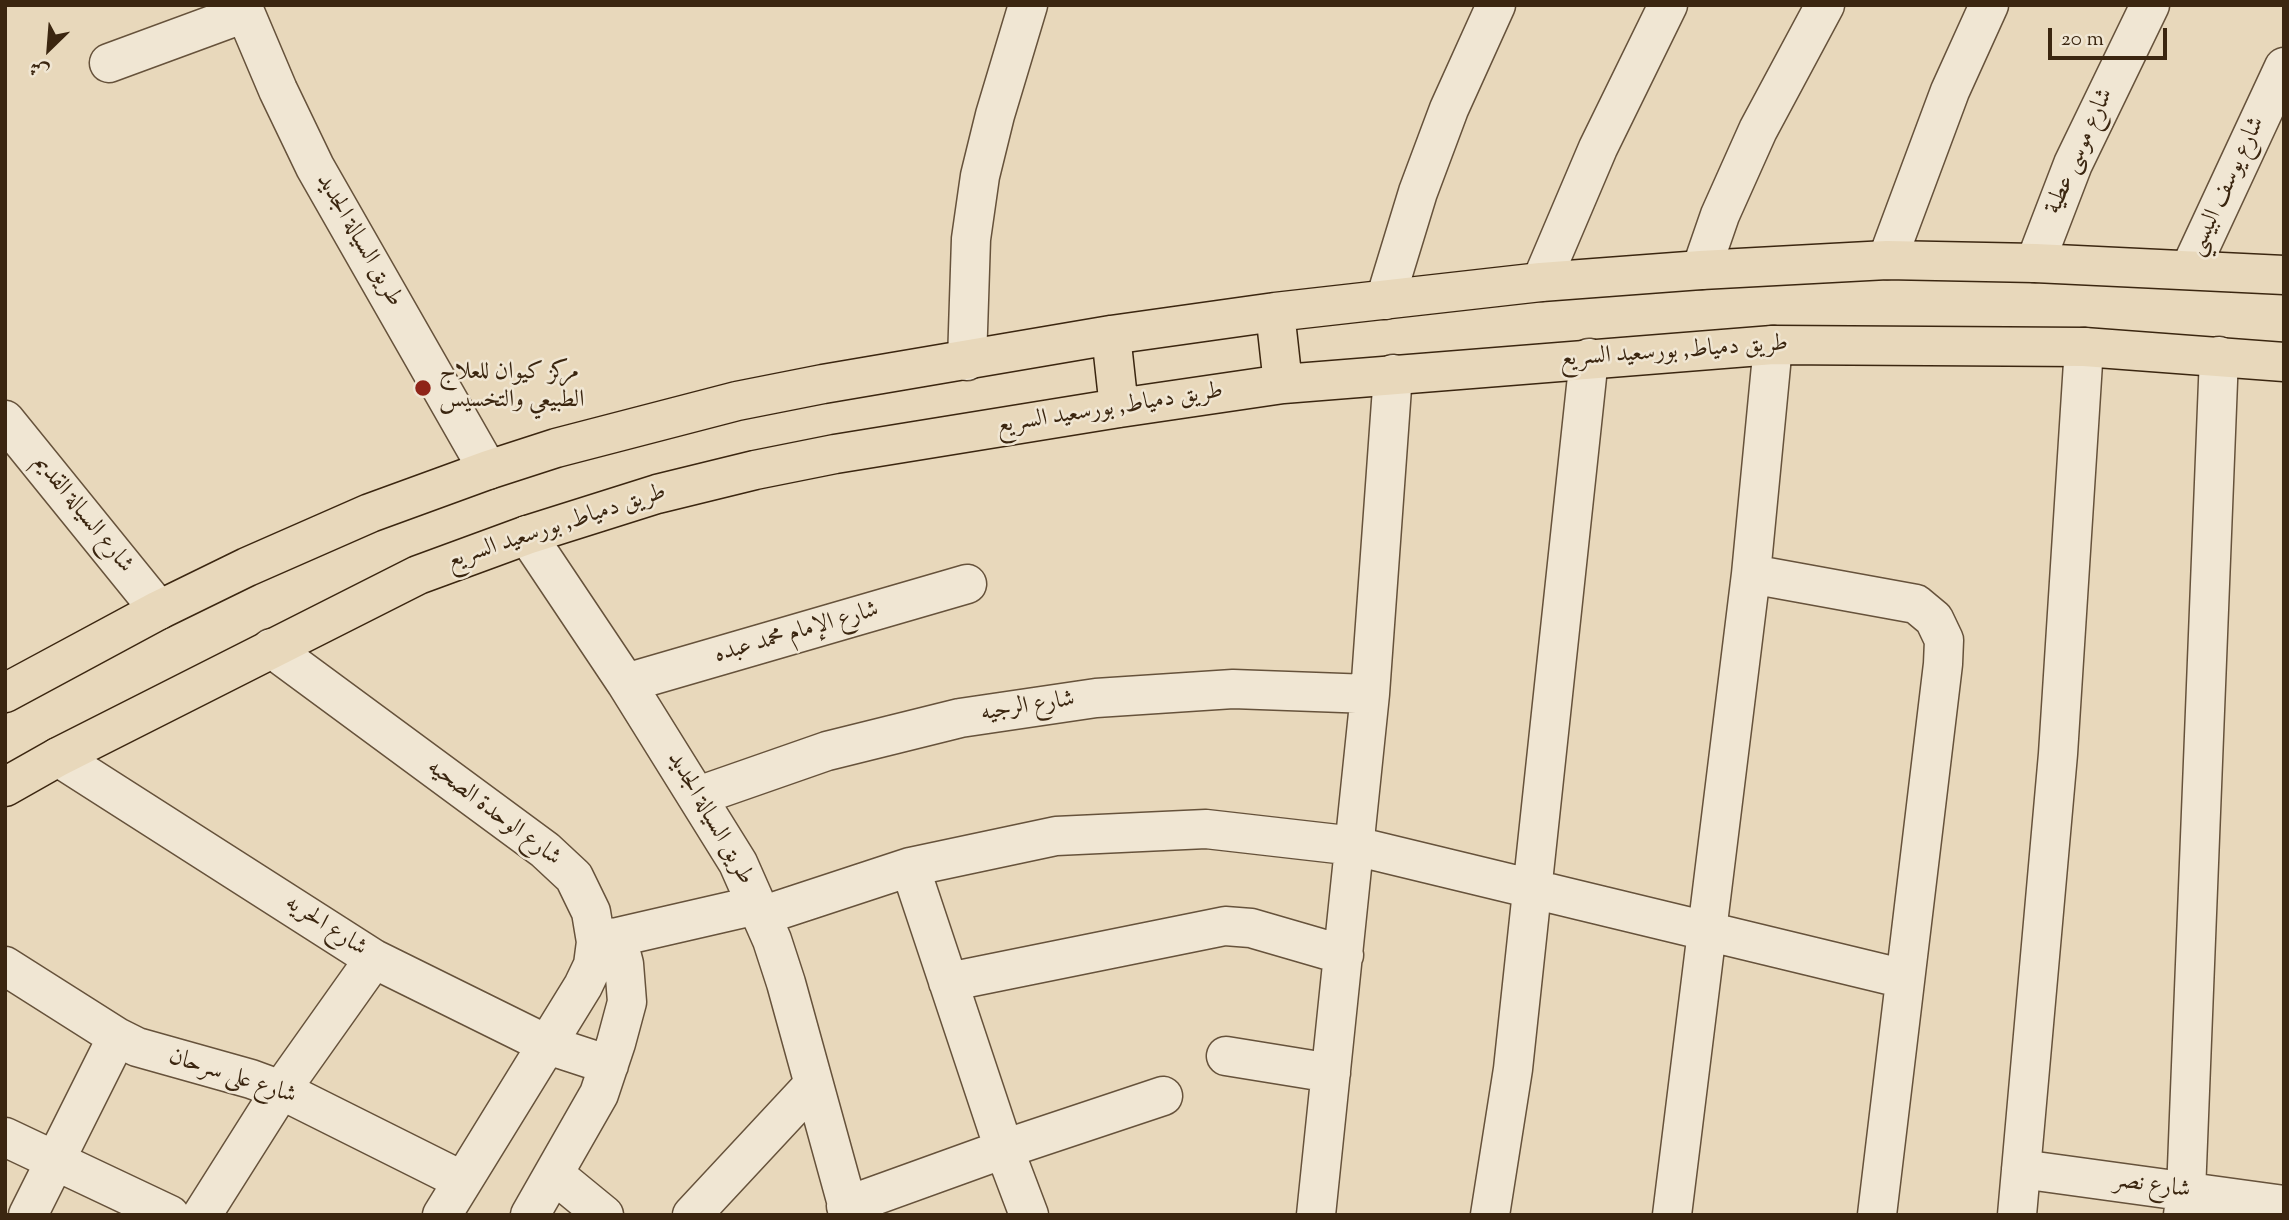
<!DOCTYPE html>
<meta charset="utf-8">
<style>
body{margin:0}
#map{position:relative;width:2289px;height:1220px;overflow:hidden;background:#e8d8bb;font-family:"Sorts Mill Goudy",Amiri,serif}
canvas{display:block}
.frame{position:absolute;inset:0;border:7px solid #3b2610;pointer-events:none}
.north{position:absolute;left:14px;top:14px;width:70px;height:70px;-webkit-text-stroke:5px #f0e6d3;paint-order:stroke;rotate:205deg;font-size:19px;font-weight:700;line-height:28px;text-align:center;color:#3b2610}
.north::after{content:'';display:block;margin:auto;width:24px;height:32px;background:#3b2610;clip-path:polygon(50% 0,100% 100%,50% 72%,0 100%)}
.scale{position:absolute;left:2048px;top:28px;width:119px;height:32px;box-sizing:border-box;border:4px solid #3b2610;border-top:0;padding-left:9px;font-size:21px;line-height:24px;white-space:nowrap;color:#3b2610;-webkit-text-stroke:5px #f0e6d3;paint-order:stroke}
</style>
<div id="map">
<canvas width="2289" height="1220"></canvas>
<div class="frame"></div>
<div class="north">ش</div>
<div class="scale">20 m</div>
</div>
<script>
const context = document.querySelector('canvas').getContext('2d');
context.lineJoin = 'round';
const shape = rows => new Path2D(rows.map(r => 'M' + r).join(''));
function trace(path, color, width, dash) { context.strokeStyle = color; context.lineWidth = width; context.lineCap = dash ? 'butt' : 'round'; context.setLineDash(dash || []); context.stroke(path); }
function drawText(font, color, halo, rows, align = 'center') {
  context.font = font + ' "Sorts Mill Goudy",Amiri,serif'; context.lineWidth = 5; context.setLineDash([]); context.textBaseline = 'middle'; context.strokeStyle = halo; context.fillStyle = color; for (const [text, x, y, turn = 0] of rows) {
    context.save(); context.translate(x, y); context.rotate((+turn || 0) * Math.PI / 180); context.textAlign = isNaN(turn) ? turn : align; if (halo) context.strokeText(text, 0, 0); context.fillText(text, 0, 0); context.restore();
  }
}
const minor = shape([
 [242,5,278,90,315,167,488,470],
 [109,63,245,13],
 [1887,260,1950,91,1989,5],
 [2035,263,2073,164,2150,5],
 [2190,269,2284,67],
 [1701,270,1720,215,1758,130,1825,5],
 [1541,282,1598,148,1668,5],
 [1385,300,1418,192,1449,109,1496,5],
 [967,361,971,239,980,176,995,115,1028,5],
 [5,420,159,610],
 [527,535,626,683,738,863,772,940,786,983,850,1215],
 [1751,574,1916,604,1934,619,1944,640,1943,664,1877,1215],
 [271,648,545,850,574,877,591,912,596,942,593,965,583,986,442,1215],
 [626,683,967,584],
 [58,757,374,959,548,1045,609,1065],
 [698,796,827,751,960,718,1096,698,1233,689,1370,694],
 [910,867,1004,1149,1029,1215],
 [761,916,910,867,1056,836,1206,829,1355,846,1905,979],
 [596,942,757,905],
 [5,966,117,1037,137,1047,251,1079,281,1090,463,1181],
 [948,982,1225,926,1251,928,1344,955],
 [1226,1056,1331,1073],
 [5,1137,170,1215],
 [2021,1169,2284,1205],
 [554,1174,604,1215],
 [846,1206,1004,1149,1163,1096],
 [28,1215,117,1037],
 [202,1215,281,1090,374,959],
 [530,1215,599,1094,616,1043,627,1002,624,964,617,937],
 [692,1215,813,1085],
 [1316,1215,1370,694,1393,374],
 [1490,1215,1513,1069,1589,358],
 [1672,1215,1751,574,1773,345],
 [2017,1215,2058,754,2084,347],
 [2183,1215,2186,1192,2219,356]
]);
const highway = shape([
 [1275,312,1283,384],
 [1111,335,1119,408],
 [5,693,159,610,247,567,370,513,488,470,556,448,737,401,823,384,1111,335,1275,312,1541,282,1701,270,1887,260,2035,263,2284,275],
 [5,787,58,757,418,575,527,535,657,494,755,470,835,454,1119,408,1283,384,1773,345,2084,347,2284,362]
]);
const markers = [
 [423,388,9,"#8f2418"]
];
const streetNames = [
 ["شارع موسى عطية",2081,152,-66],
 ["شارع يوسف البيسي",2228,187,-65],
 ["طريق السيالة الجديد",358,241,60],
 ["طريق دمياط, بورسعيد السريع",1674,353,-4],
 ["طريق دمياط, بورسعيد السريع",1110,410,-9],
 ["شارع السيالة القديم",82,515,51],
 ["طريق دمياط, بورسعيد السريع",557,528,-18],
 ["شارع الإمام محمد عبده",797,634,-16],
 ["شارع الرجيه",1028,708,-9],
 ["شارع الوحدة الصحيه",493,814,37],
 ["طريق السيالة الجديد",709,819,60],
 ["شارع الحريه",325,927,33],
 ["شارع على سرحان",232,1078,18],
 ["شارع نصر",2152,1187,8]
];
const poiNames = [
 ["مركز كيوان للعلاج",439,374],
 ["الطبيعي والتخسيس",439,402]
];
trace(minor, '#66523b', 41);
trace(highway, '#3b2610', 41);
trace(minor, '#f0e6d3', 38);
trace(highway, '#e8d8bb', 38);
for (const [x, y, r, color] of markers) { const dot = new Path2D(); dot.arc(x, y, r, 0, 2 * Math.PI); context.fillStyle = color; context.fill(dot); trace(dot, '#f0e6d3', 2.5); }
drawText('24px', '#3b2610', '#f0e6d3', streetNames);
drawText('24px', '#3b2610', '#f0e6d3', poiNames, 'left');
</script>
